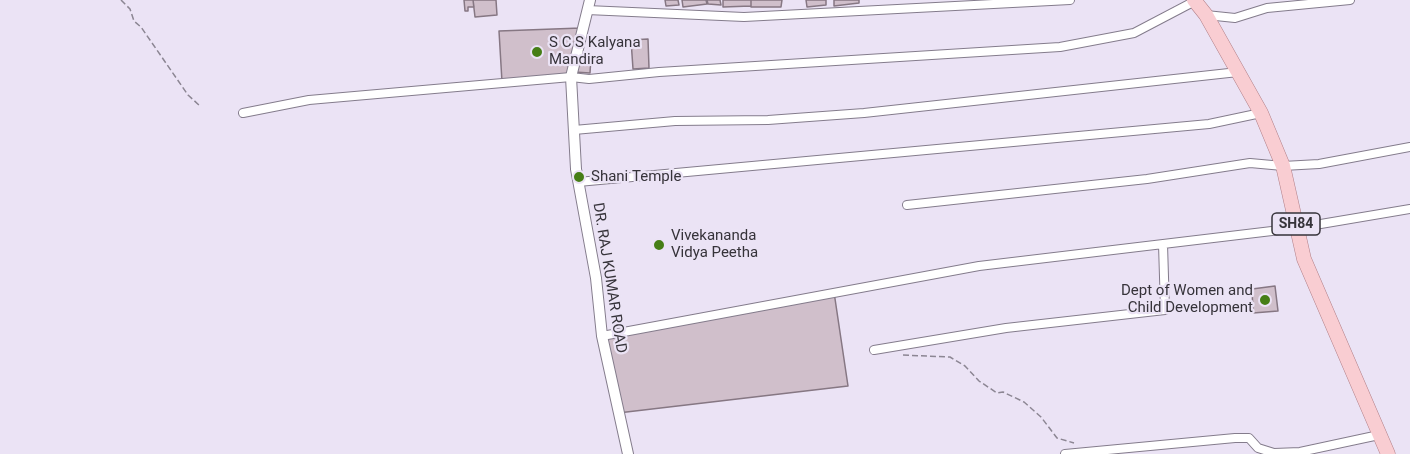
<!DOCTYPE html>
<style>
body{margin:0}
canvas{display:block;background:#ebe3f5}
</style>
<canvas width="1410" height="454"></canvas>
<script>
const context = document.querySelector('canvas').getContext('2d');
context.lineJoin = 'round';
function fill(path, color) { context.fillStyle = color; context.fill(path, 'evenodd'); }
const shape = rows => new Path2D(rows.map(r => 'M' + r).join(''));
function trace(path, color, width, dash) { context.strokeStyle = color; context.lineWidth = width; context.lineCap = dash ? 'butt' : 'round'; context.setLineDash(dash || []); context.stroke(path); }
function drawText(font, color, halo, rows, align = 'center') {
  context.font = font + ' Roboto,sans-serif'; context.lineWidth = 4.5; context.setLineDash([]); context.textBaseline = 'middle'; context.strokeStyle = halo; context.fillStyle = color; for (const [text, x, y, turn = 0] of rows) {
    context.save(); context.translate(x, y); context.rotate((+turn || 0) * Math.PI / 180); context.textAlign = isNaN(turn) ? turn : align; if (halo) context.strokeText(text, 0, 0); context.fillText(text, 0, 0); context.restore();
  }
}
const building = shape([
 [464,0,473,0,474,7,468,7,468,11,465,11,464,0],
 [473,0,496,0,497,15,475,17,473,0],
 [665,0,678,0,679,5,666,6,665,0],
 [682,0,706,0,707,4,683,7,682,0],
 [707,0,720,0,721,5,708,4,707,0],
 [723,0,751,0,751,6,723,7,723,0],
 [751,0,782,0,781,7,751,7,751,0],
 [806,0,826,0,826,5,807,7,806,0],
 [834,0,859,0,859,3,834,6,834,0],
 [581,28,568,74,502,82,499,31,581,28],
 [648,39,649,68,633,69,631,40,648,39],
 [575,56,591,57,590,73,574,72,575,56],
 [1275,286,1278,311,1253,313,1252,289,1275,286],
 [834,292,848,386,618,413,602,336,834,292]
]);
const path = shape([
 [121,0,130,9,134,21,141,27,188,95,200,106],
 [903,355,950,357,965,366,979,381,997,393,1003,392,1024,402,1041,417,1057,438,1074,443]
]);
const minor = shape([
 [587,10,744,17,1070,0],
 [1206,15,1235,18,1267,8,1350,0],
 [243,113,309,100,571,77,589,79,659,72,1060,47,1134,33,1195,1],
 [574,130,675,121,768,120,864,113,1238,72],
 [578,182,1209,124,1261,113],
 [907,205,1147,179,1250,163,1283,166,1319,164,1410,147],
 [602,336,979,266,1297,228,1410,209],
 [874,350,1006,328,1165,310,1163,244],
 [1065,454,1235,438,1249,438,1258,448,1274,453,1300,452,1379,435]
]);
const tertiary = shape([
 [590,0,571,77,576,169,596,278,602,336,628,454]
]);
const primary = shape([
 [1194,0,1206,15,1261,113,1283,166,1304,259,1388,454]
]);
const markers = [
 [537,52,6,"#467e16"],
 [579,177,6,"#467e16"],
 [659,245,6,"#467e16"],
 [1265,300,6,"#467e16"]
];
const shields = [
 [1296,224,48]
];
const shieldNames = [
 ["SH84",1296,224]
];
const poiNames = [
 ["S C S Kalyana",549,43],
 ["Mandira",549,60],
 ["Shani Temple",591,177],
 ["Vivekananda",671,236],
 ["Vidya Peetha",671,253],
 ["Dept of Women and",1253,291,"right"],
 ["Child Development",1253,308,"right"]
];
const streetNames = [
 ["DR. RAJ KUMAR ROAD",609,278,81]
];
fill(building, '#d0bfcb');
trace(building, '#867783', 1.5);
trace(minor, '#847c8c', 10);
trace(tertiary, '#847c8c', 12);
trace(primary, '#b28189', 15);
trace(path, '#8c8693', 1.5, [6, 3]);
trace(minor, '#fff', 8);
trace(tertiary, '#fff', 10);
trace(primary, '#f9cdd2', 14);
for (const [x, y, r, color] of markers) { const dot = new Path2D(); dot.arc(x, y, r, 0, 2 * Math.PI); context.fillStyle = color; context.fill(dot); trace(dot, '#ebe3f5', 2); }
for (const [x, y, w] of shields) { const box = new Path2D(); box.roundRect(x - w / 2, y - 11, w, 22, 4.5); context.fillStyle = '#ebe3f5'; context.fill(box); trace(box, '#36333a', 1.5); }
drawText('bold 14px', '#36333a', null, shieldNames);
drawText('15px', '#36333a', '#ebe3f5', poiNames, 'left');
drawText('15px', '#36333a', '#ebe3f5', streetNames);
</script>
